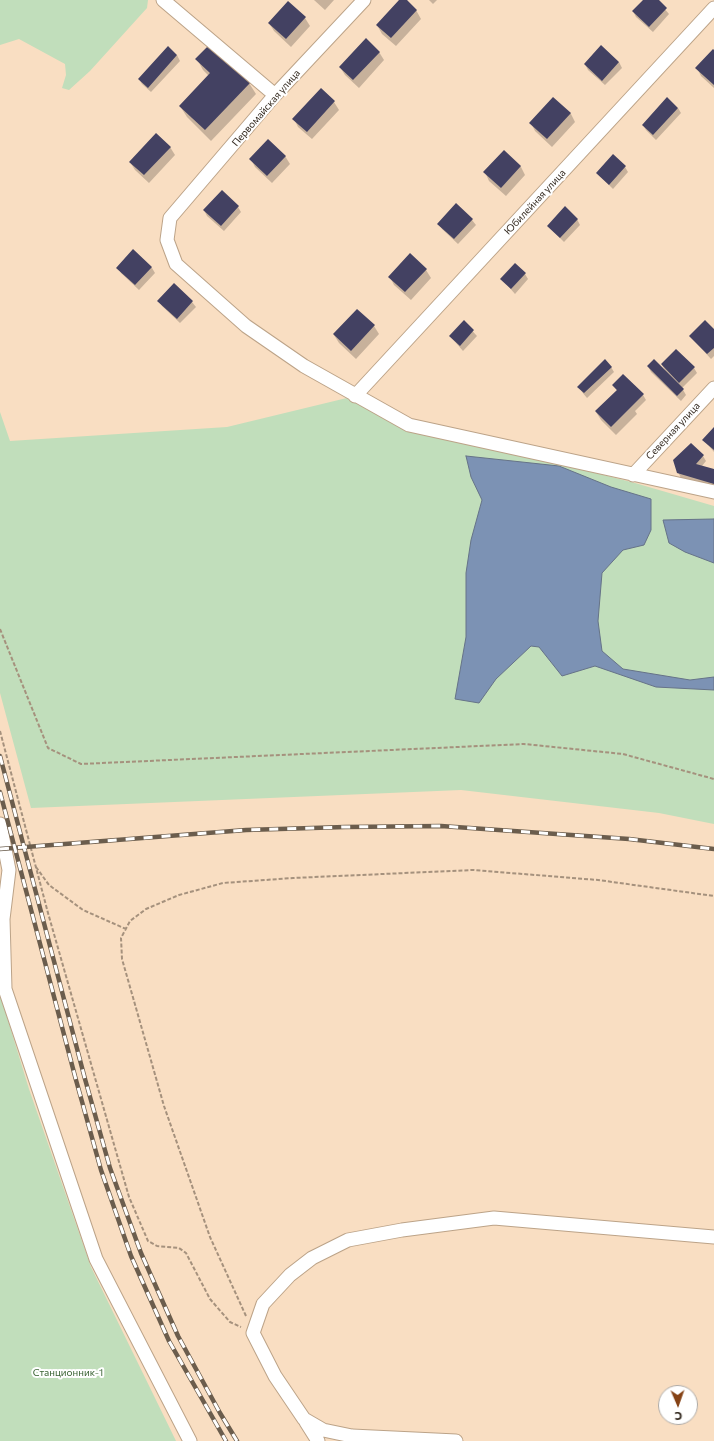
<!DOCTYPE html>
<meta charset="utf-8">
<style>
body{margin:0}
#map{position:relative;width:714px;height:1441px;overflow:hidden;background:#f9dec2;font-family:Commissioner,sans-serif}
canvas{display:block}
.north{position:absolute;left:658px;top:1385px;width:40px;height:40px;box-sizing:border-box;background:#fff;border:1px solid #aeaaa6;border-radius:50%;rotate:178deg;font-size:11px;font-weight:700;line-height:16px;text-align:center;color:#342a20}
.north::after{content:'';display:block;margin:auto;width:14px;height:18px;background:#854215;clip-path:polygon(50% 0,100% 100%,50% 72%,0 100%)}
</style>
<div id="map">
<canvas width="714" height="1441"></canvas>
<div class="north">С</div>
</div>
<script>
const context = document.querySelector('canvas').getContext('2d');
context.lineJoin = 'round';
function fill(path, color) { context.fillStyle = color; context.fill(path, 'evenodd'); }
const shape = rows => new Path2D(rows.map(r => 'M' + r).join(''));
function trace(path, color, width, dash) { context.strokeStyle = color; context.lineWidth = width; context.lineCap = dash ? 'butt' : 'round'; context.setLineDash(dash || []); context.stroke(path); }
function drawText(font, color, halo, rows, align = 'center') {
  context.font = font + ' Commissioner,sans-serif'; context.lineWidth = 4; context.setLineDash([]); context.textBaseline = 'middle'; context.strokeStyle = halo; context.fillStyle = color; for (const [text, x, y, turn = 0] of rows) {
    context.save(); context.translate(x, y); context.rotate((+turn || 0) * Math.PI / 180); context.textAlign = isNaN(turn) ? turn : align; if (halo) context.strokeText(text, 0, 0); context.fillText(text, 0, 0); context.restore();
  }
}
const green = shape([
 [0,0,148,0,147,8,90,71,69,90,62,88,66,75,65,64,19,39,0,45],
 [355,396,409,425,635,483,714,506,714,824,659,813,461,790,31,808,0,693,0,412,10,441,227,427],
 [0,994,29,1089,91,1267,176,1441,0,1441]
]);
const water = shape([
 [466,456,559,466,611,487,651,499,651,530,644,545,623,550,602,573,598,621,602,651,623,669,690,680,714,677,714,690,656,687,595,666,562,676,539,647,531,646,496,679,479,703,455,699,466,637,466,573,471,540,482,500,471,477,466,456],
 [714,519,714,563,685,552,669,543,663,520,714,519]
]);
const shadow = shape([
 [314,0,334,0,325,10],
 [401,0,405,0,416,10,421,19,396,46,382,34,377,25],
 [429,0,437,0,433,4],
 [644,0,657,0,669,14,653,32,636,17,633,11],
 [305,18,310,26,291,47,274,31,269,23],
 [714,51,714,88,701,76,697,68],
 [379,52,384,60,359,88,345,75,340,67],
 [177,55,180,61,151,92,142,84,139,79],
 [197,59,249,83,256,94,211,141,187,117,180,106,209,76,203,70],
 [619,62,622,68,605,85,588,70,585,64],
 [553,98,571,114,575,122,552,147,535,131,531,123],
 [334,102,339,110,312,139,298,127,294,119],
 [678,108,681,113,656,140,646,130,643,125],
 [170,147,175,155,149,183,135,170,130,162],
 [504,151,521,167,525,175,506,196,489,181,485,172],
 [285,156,290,164,272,183,255,167,251,159],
 [625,167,628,172,613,189,597,173],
 [222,192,238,207,241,212,224,231,207,216,204,210],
 [577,219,580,225,564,242,548,226],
 [472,220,476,225,458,244,442,229,439,224],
 [134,251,152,268,155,273,139,290,121,273,118,268],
 [426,270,431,278,411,300,394,285,390,277],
 [525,274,528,279,515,294,502,279],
 [174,284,192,302,196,307,180,323,162,306,159,301],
 [357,310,374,326,379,334,356,359,339,343,334,335],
 [464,322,477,336,463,351,450,336],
 [714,330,714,356,711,359,690,336],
 [662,365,694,368,697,373,682,388,686,395,681,401,651,372,648,366,666,372],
 [611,367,614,372,587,398,582,392,579,387],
 [614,386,643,395,646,400,635,411,637,414,616,435,601,420,596,412,617,391],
 [714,429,714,452,704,440],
 [703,456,706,461,702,466,714,470,714,487,681,478,678,472]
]);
const building = shape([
 [399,0,407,0,417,10,391,38,376,25],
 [643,0,659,0,667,8,649,27,632,11],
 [288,1,306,17,286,39,268,23],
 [366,38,380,52,353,80,339,67],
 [210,44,250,83,205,130,179,106,210,73,195,59],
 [601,45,619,62,602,81,584,64],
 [168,46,177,55,148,88,138,79],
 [713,49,714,50,714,85,695,68],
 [321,88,335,101,307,132,292,119],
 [553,97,571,113,547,139,529,123],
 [667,97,678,108,653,135,642,125],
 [156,133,171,147,144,175,129,162],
 [268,139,286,156,267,176,249,159],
 [504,150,521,166,501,188,483,172],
 [613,154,626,166,609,185,596,173],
 [222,190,239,206,221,226,203,210],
 [456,203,473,219,454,239,437,224],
 [565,206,578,219,560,238,547,226],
 [133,249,152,267,135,285,116,268],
 [410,253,427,269,405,292,388,277],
 [515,263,526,273,511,289,500,279],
 [174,283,193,301,177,319,157,301],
 [357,309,375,325,351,351,333,334],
 [464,320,474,330,460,346,449,336],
 [705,320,714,329,714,348,707,354,689,336],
 [676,349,695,367,679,383,661,364],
 [605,359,612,367,584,393,577,387],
 [654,359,684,389,677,396,647,366],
 [623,374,644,394,611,427,595,411,617,390,612,385],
 [714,427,714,450,702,440],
 [691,443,704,455,696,464,714,469,714,484,677,473,673,460]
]);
const path = shape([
 [0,629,48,748,81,764,524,744,623,754,714,779],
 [0,731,48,913,129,1197,148,1241,157,1246,179,1248,186,1253,210,1299,230,1322,241,1327],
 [36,867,49,885,83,910,126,929],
 [246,1316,210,1237,164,1106,122,959,121,938,130,921,146,909,179,895,223,883,293,878,473,870,598,880,714,896]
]);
const minor = shape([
 [163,0,275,95],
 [364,0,275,95,170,218,167,240,176,264,246,326,304,366,409,425,714,492],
 [355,396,714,8],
 [633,475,714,388],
 [0,824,9,870,3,919,5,989,96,1259,190,1441],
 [306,1422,318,1441],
 [456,1441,352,1436,323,1430,304,1419,275,1376,253,1333,263,1304,290,1275,312,1258,348,1240,402,1230,494,1218,714,1237]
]);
const rail = shape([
 [0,756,85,1079,110,1168,141,1253,178,1336,220,1413,237,1441],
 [0,792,76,1080,101,1170,131,1256,169,1341,226,1441],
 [0,849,246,830,345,827,441,826,629,839,714,849]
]);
const streetNames = [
 ["Первомайская улица",266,108,-49],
 ["Юбилейная улица",535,202,-47],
 ["Северная улица",673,431,-47]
];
const parkNames = [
 ["Станционник-1",68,1373]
];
fill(green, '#c1debb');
fill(water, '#7c92b4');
trace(water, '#667388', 1);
fill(shadow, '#0003');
fill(building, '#434162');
trace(minor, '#bca388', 15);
trace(path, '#a5917d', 2, [4, 2]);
trace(minor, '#fff', 13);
trace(rail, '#6b5d4d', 4.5);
trace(rail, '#fff', 3, [9]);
drawText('10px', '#342a20', '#fff', streetNames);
drawText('10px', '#3a6333', '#fff', parkNames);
</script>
